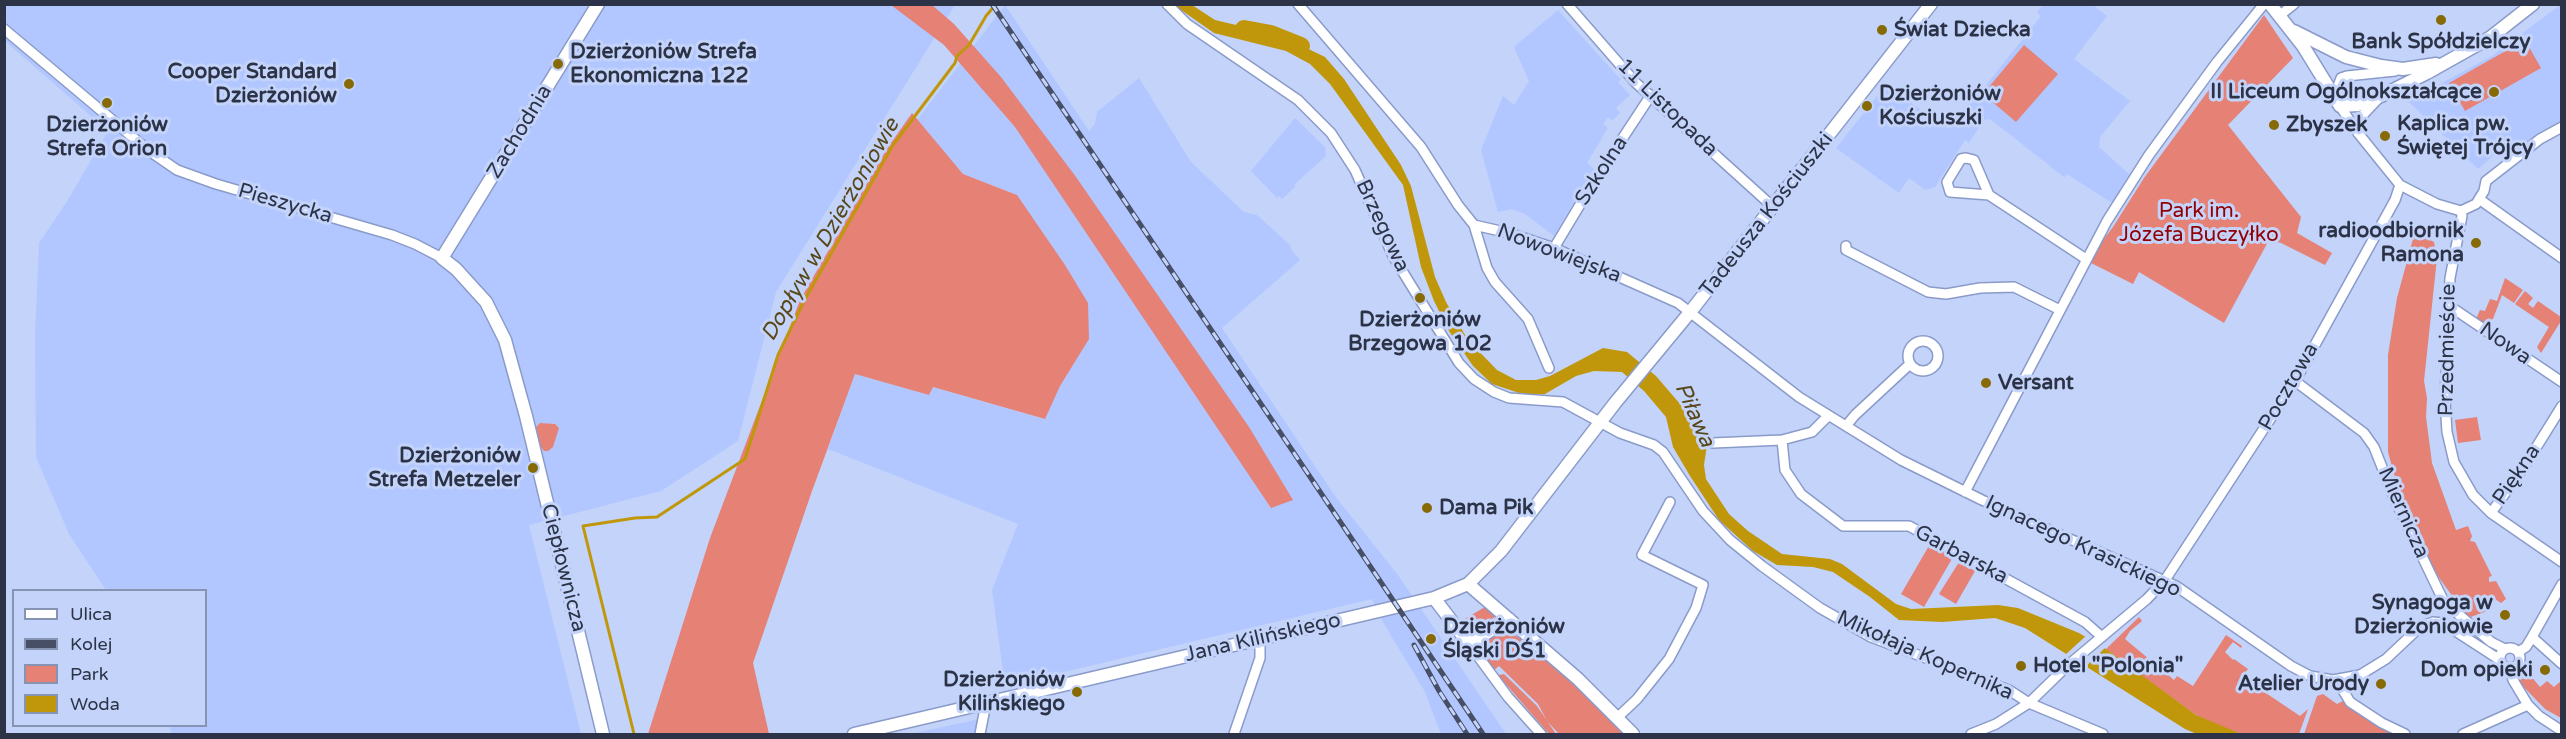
<!DOCTYPE html>
<meta charset="utf-8">
<style>
body{margin:0}
#map{position:relative;width:2566px;height:739px;overflow:hidden;background:#c3d3fa;font-family:"Varela Round",sans-serif}
canvas{display:block}
.frame{position:absolute;inset:0;border:6px solid #2c3346;pointer-events:none}
.legend{position:absolute;left:12px;top:589px;width:195px;height:138px;box-sizing:border-box;background:#c3d3fa;border:2px solid #8793b2;margin:0;padding:8px 10px;list-style:none;font-size:18px;color:#2c3346}
.legend li{display:flex;align-items:center;gap:12px;height:30px}
.legend b{width:30px;border:2px solid #8793b2}
</style>
<div id="map">
<canvas width="2566" height="739"></canvas>
<div class="frame"></div>
<ul class="legend">
<li><b style="height:8px;background:#fff"></b>Ulica</li>
<li><b style="height:8px;background:#474f66"></b>Kolej</li>
<li><b style="height:16px;background:#e58175"></b>Park</li>
<li><b style="height:16px;background:#c0970b"></b>Woda</li>
</ul>
</div>
<script>
const context = document.querySelector('canvas').getContext('2d');
context.lineJoin = 'round';
function fill(path, color) { context.fillStyle = color; context.fill(path, 'evenodd'); }
const shape = rows => new Path2D(rows.map(r => 'M' + r).join(''));
function trace(path, color, width, dash) { context.strokeStyle = color; context.lineWidth = width; context.lineCap = dash ? 'butt' : 'round'; context.setLineDash(dash || []); context.stroke(path); }
function drawText(font, color, halo, rows, align = 'center') {
  context.font = font + ' "Varela Round",sans-serif'; context.lineWidth = 6; context.setLineDash([]); context.textBaseline = 'middle'; context.strokeStyle = halo; context.fillStyle = color; for (const [text, x, y, turn = 0] of rows) {
    context.save(); context.translate(x, y); context.rotate((+turn || 0) * Math.PI / 180); context.textAlign = isNaN(turn) ? turn : align; if (halo) context.strokeText(text, 0, 0); context.fillText(text, 0, 0); context.restore();
  }
}
const built = shape([
 [4,5,955,5,776,292,738,441,661,491,529,525,581,734,172,734,169,726,206,726,206,590,106,590,69,534,36,457,35,336,39,243,68,200,108,131,5,41],
 [1005,5,1089,131,1095,124,1097,112,1139,78,1191,162,1244,212,1257,215,1290,245,1292,251,1300,260,1222,328,1335,496,1398,575,1506,734,1441,734,1424,690,1384,624,1372,599,1005,686,992,590,1018,524,828,449,855,374,929,395,932,387,1044,419,1017,195,963,174,917,120],
 [2043,5,2093,5,2107,16,2074,59,2130,101,2100,137,2099,147,2130,175,2112,203,2067,174,2064,177,1990,119,1984,120,1969,143,1965,140,1935,187,1925,190,1909,178,1899,193,1836,148,1886,85,1948,129,1968,104,1971,104,2041,16,2037,12],
 [2560,5,2561,122,2504,158,2494,155,2478,169,2408,101,2492,56],
 [1558,10,1621,80,1618,82,1630,95,1616,108,1620,113,1612,121,1608,117,1603,124,1608,128,1587,163,1594,169,1554,236,1525,214,1511,209,1498,212,1481,150,1503,96,1514,105,1529,81,1514,47],
 [1295,118,1325,147,1326,156,1295,184,1295,187,1282,199,1279,196,1277,198,1251,171],
 [980,719,977,734,908,734,910,734]
]);
const green = shape([
 [891,5,932,5,954,24,1001,77,1076,177,1249,427,1293,500,1271,508,1015,127,944,45],
 [2264,15,2293,58,2228,125,2301,217,2297,233,2332,253,2325,265,2281,243,2269,240,2224,323,2139,272,2133,284,2087,261,2113,227,2144,178],
 [2525,40,2541,68,2465,111,2449,83],
 [2024,45,2058,74,2016,122,1983,94],
 [912,113,963,174,1017,195,1065,265,1088,303,1089,339,1060,386,1045,419,933,387,929,395,855,374,812,491,753,663,769,734,648,734,710,538,800,300,886,150],
 [2418,234,2434,242,2437,258,2424,381,2427,398,2426,417,2432,463,2456,530,2468,526,2472,536,2470,541,2475,542,2492,576,2489,577,2489,582,2496,581,2506,599,2501,603,2495,599,2488,603,2490,610,2468,618,2435,572,2404,510,2388,452,2388,355,2397,298,2413,239],
 [2505,278,2523,290,2514,303,2502,295,2493,319,2482,323,2476,319,2480,310,2485,311,2490,299,2497,301],
 [2525,291,2533,298,2528,304,2533,308,2538,301,2561,317,2561,321,2541,353,2537,347,2549,327,2515,304],
 [2477,417,2481,440,2458,443,2455,420],
 [540,423,555,424,559,428,553,447,548,451,544,451,540,446,536,427],
 [1930,544,1953,557,1924,607,1901,594],
 [1959,562,1975,571,1956,604,1939,594],
 [1485,607,1495,617,1469,636,1458,623],
 [2139,617,2142,621,2130,631,2125,639,2174,680,2177,676,2193,686,2226,635,2242,646,2241,648,2233,642,2225,652,2233,660,2234,659,2248,669,2242,677,2300,716,2308,709,2299,734,2239,733,2213,724,2196,715,2126,665,2106,649],
 [1505,633,1516,636,1528,644,1592,700,1626,734,1559,734,1547,721,1538,704,1499,666,1494,670,1479,651,1480,647,1493,637],
 [1504,674,1537,706,1556,734,1549,734,1498,675],
 [2530,675,2540,687,2547,681,2554,687,2561,681,2561,718,2545,709,2518,681],
 [2323,694,2337,704,2345,700,2398,734,2304,734,2317,696]
]);
const water = shape([
 [1174,5,1192,5,1215,20,1253,29,1296,43,1325,57,1344,79,1401,165,1411,186,1435,277,1446,302,1468,340,1497,370,1516,380,1536,380,1550,376,1603,348,1627,352,1656,376,1705,433,1707,445,1704,465,1706,479,1729,514,1748,531,1782,554,1830,559,1842,564,1896,604,1911,609,1998,605,2018,608,2079,633,2106,649,2196,715,2239,733,2255,734,2197,734,2185,729,2025,628,1995,618,1942,622,1899,620,1870,597,1833,572,1813,567,1777,565,1753,551,1719,520,1690,476,1673,447,1666,417,1644,391,1622,372,1594,371,1576,376,1545,394,1525,395,1492,384,1473,366,1449,331,1434,301,1421,267,1403,185,1330,84,1310,64,1286,51,1214,33]
]);
const pier = shape([
 [2088,634,2107,646,2083,669,2064,656]
]);
const stream = shape([
 [634,734,583,526,635,518,657,517,745,459,778,355,805,299,893,145,955,63,957,56,969,45,986,16,996,4]
]);
const river = shape([
 [1244,29,1271,34,1301,46]
]);
const street = shape([
 [1167,4,1187,24,1298,100,1331,133,1355,170,1393,256,1459,363,1474,379,1494,392,1509,398,1563,402,1620,433,1654,445,1663,452,1703,511,1730,540,1762,566,1820,608,1871,637,2009,690,2029,703,2103,734],
 [1298,4,1421,147,1458,205,1474,225,1509,233,1554,248,1678,303,1799,397,1901,460,1982,500,2176,586,2291,666,2310,676,2333,680,2360,675,2386,659,2420,627,2433,622,2443,623,2500,660],
 [1567,4,1636,83,1772,206],
 [2279,16,2294,4],
 [4,29,148,150,177,170,216,184,392,235,415,244,442,258],
 [2335,94,2341,78,2347,76,2395,71],
 [2340,106,2358,133,2400,185,2437,204,2461,211],
 [2358,133,2361,117,2377,100],
 [1989,195,1950,192,1947,182,1961,159,1966,158,1974,160,1989,195,2086,259],
 [2479,199,2562,258],
 [2461,211,2462,216,2450,278,2445,401,2447,432,2454,462,2473,495,2491,513,2562,562],
 [2461,211,2476,204,2484,191,2486,181,2540,139,2562,127],
 [1474,225,1487,268,1495,282,1528,319,1549,368],
 [1846,246,1846,250,1928,292,1946,294,1980,288,2014,287,2060,310],
 [1554,248,1590,188,1651,95],
 [2448,305,2562,382],
 '1908 356a15 15 0 1 1 30 0a15 15 0 1 1-30 0Z',
 [2295,381,2364,433,2374,447,2395,500,2444,602,2491,642,2505,649],
 [1846,426,1855,415,1910,364],
 [1782,440,1785,470,1801,494,1843,526,1909,526,2085,622,2102,637],
 [1713,443,1782,440,1812,432,1828,416],
 [1965,492,2107,221,2149,155,2217,62,2264,4],
 [2491,513,2524,467,2562,406],
 [2532,637,2562,664],
 [1469,644,1508,697,1541,734],
 '2500 658a10 10 0 1 1 20 0a10 10 0 1 1-20 0Z',
 [2518,652,2526,647,2532,637,2562,584],
 [2510,668,2513,680,2528,705,2539,716,2562,731],
 [2350,678,2344,692,2350,702,2382,723,2405,734],
 [1618,717,1637,699,1669,659,1696,608,1703,585,1642,555,1670,502],
 [980,734,986,703],
 [1234,734,1260,658,1260,638],
 [1971,734,1996,724,2029,703,2067,666,2147,599,2165,580,2295,381,2395,200,2400,185],
 [2463,734,2528,705]
]);
const secondary = shape([
 [598,4,442,258,456,269,486,302,505,340,526,416,603,734],
 [2270,4,2303,46,2340,106,2358,105,2381,96,2427,73,2491,37,2533,4],
 [2294,31,2346,57,2381,66,2403,69,2436,64],
 [1468,584,1578,679,1633,734],
 [1434,598,1469,644,1509,619],
 [854,734,1434,598,1468,584,1501,551,1615,403,1691,311,1931,4]
]);
const rail = shape([
 [992,4,1483,734],
 [1414,645,1439,691,1467,734]
]);
const markers = [
 [2441,20,6,"#876906"],
 [1882,30,6,"#876906"],
 [558,64,6,"#876906"],
 [349,84,6,"#876906"],
 [2494,92,6,"#876906"],
 [107,103,6,"#876906"],
 [1867,106,6,"#876906"],
 [2274,125,6,"#876906"],
 [2385,136,6,"#876906"],
 [2476,243,6,"#876906"],
 [1420,298,6,"#876906"],
 [1986,383,6,"#876906"],
 [533,468,6,"#876906"],
 [1427,508,6,"#876906"],
 [2505,615,6,"#876906"],
 [1431,639,6,"#876906"],
 [2021,666,6,"#876906"],
 [2545,670,6,"#876906"],
 [2381,684,6,"#876906"],
 [1077,692,6,"#876906"]
];
const poiNames = [
 ["Świat Dziecka",1894,30],
 ["Bank Spółdzielczy",2441,42,"center"],
 ["Dzierżoniów Strefa",570,52],
 ["Ekonomiczna 122",570,76],
 ["Cooper Standard",337,72,"right"],
 ["Dzierżoniów",337,96,"right"],
 ["II Liceum Ogólnokształcące",2482,92,"right"],
 ["Dzierżoniów",1879,94],
 ["Kościuszki",1879,118],
 ["Kaplica pw.",2397,124],
 ["Świętej Trójcy",2397,148],
 ["Dzierżoniów",107,125,"center"],
 ["Strefa Orion",107,149,"center"],
 ["Zbyszek",2286,125],
 ["radioodbiornik",2464,231,"right"],
 ["Ramona",2464,255,"right"],
 ["Dzierżoniów",1420,320,"center"],
 ["Brzegowa 102",1420,344,"center"],
 ["Versant",1998,383],
 ["Dzierżoniów",521,456,"right"],
 ["Strefa Metzeler",521,480,"right"],
 ["Dama Pik",1439,508],
 ["Synagoga w",2493,603,"right"],
 ["Dzierżoniowie",2493,627,"right"],
 ["Dzierżoniów",1443,627],
 ["Śląski DŚ1",1443,651],
 ["Hotel \"Polonia\"",2033,666],
 ["Dom opieki",2533,670,"right"],
 ["Dzierżoniów",1065,680,"right"],
 ["Kilińskiego",1065,704,"right"],
 ["Atelier Urody",2369,684,"right"]
];
const streetNames = [
 ["11 Listopada",1667,108,44],
 ["Zachodnia",520,132,-59],
 ["Szkolna",1602,171,-57],
 ["Pieszycka",285,204,16],
 ["Tadeusza Kościuszki",1767,215,-52],
 ["Brzegowa",1382,226,65],
 ["Nowowiejska",1559,254,21],
 ["Nowa",2505,344,35],
 ["Przedmieście",2448,350,-89],
 ["Pocztowa",2289,387,-60],
 ["Piękna",2517,475,-56],
 ["Miernicza",2403,513,66],
 ["Ignacego Krasickiego",2083,547,25],
 ["Garbarska",1961,555,28],
 ["Ciepłownicza",563,568,76],
 ["Jana Kilińskiego",1263,638,-13],
 ["Mikołaja Kopernika",1925,656,24]
];
const parkNames = [
 ["Park im.",2199,211],
 ["Józefa Buczyłko",2199,235]
];
const waterNames = [
 ["Dopływ w Dzierżoniowie",831,230,-60],
 ["Piława",1694,415,66]
];
fill(built, '#b2c7ff');
fill(green, '#e58175');
fill(water, '#c0970b');
fill(pier, '#c3d3fa');
trace(stream, '#c0970b', 3);
trace(river, '#c0970b', 18);
trace(street, '#8a9bca', 12);
trace(secondary, '#8a9bca', 15);
trace(street, '#fff', 9);
trace(secondary, '#fff', 12);
trace(rail, '#474f66', 5);
trace(rail, '#c3d3fa', 3, [9]);
for (const [x, y, r, color] of markers) { const dot = new Path2D(); dot.arc(x, y, r, 0, 2 * Math.PI); context.fillStyle = color; context.fill(dot); trace(dot, '#c3d3fa', 2); }
drawText('bold 21px', '#2c3346', '#c3d3fa', poiNames, 'left');
drawText('21px', '#2c3346', '#c3d3fa', streetNames);
drawText('21px', '#920004', '#c3d3fa', parkNames);
drawText('italic 22px', '#584718', '#c3d3fa', waterNames);
</script>
